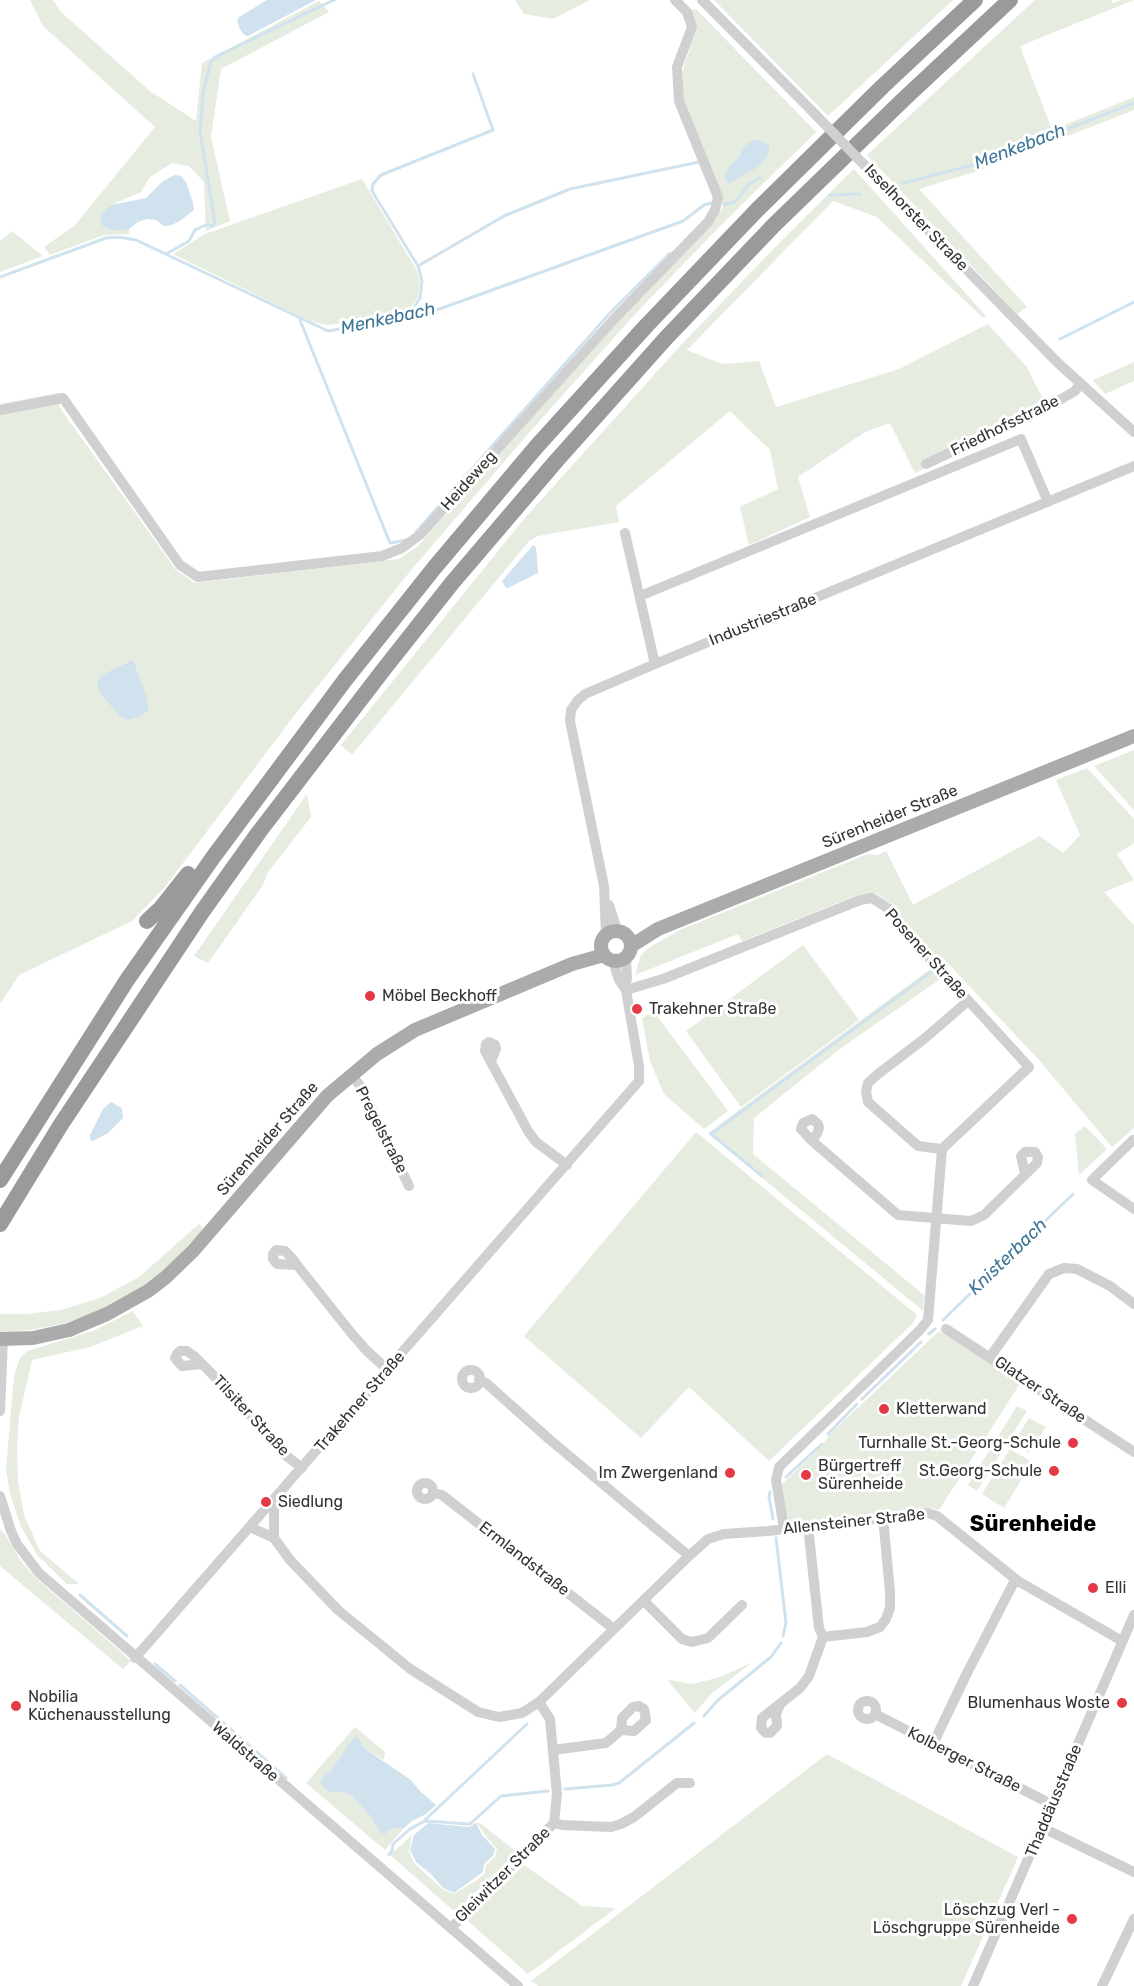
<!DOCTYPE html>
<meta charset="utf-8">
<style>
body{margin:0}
canvas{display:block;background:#fff}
</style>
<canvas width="1134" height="1986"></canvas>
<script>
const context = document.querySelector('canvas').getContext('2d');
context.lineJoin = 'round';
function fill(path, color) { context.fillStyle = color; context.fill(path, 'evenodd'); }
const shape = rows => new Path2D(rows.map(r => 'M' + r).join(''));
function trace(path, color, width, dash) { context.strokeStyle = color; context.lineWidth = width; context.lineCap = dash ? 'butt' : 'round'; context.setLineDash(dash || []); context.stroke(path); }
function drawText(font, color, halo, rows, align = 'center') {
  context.font = font + ' Rubik,sans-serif'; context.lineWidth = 6; context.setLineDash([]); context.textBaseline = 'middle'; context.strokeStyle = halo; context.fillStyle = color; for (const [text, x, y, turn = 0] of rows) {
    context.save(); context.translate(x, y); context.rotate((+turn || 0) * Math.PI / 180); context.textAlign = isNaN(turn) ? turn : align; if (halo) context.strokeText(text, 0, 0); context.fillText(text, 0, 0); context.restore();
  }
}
const green = shape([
 [30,0,53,0,61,12,150,91,196,121,202,63,319,1,329,12,221,69,211,137,230,221,206,231,204,182,189,166,172,163,150,177,141,192,111,205,104,226,111,230,129,229,129,234,104,235,50,255,44,247,75,225,155,127,43,26],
 [515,0,590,0,553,19,524,14],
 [714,0,953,0,828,116],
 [1035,0,1111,0,1113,3,1121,0,1134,0,1020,46,1052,130,1134,97,1134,110,981,170,919,189,1027,307,1017,314,867,155],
 [696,9,816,132,727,219,636,313,527,435,412,569,293,717,165,887,132,921,19,975,0,1004,0,404,58,393,60,408,176,570,195,583,399,559,418,546,616,321,710,226,723,207,683,99,683,69,697,28,690,10],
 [854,169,986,316,983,318,877,217,833,201,687,350,722,364,759,361,776,407,899,369,988,324,1026,366,1043,399,1046,398,1050,407,915,473,890,423,865,432,798,477,810,517,749,545,740,507,778,489,770,450,730,411,616,506,619,522,538,536,529,541,352,755,341,745,524,519,681,345,785,237],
 [362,179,416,269,420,281,418,297,404,316,326,325,310,321,173,254,205,234],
 [12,231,43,256,0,272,0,241],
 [1134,362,1134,381,1105,394,1093,380],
 [1134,750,1134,810,1094,766],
 [1087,768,1134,819,1134,843,1117,854,1134,880,1104,892,1134,925,1134,1128,1112,1147,1039,1060,942,957,937,961,907,926,897,907,875,893,857,895,742,941,738,934,635,975,641,955,650,947,682,929,868,854,878,855,886,851,913,905,1040,836,1063,853,1080,835,1056,780],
 [307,794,311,817,268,872,263,885,208,963,194,956],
 [803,945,859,1020,741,1107,686,1031],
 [933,967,942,978,841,1048,754,1118,753,1154,924,1295,923,1311,708,1133],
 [654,1012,728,1111,704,1129,664,1094,650,1061,642,1018],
 [1085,1126,1107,1149,1079,1175,1075,1134],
 [696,1132,917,1315,913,1323,769,1461,689,1387,641,1438,524,1336],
 [199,1224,204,1229,161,1273,143,1286,104,1308,66,1323,30,1330,0,1332,0,1314,26,1314,61,1310,100,1298,139,1277],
 [133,1311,143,1326,90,1347,32,1360,19,1417,17,1446,18,1481,24,1515,40,1551,79,1584,67,1584,38,1556,21,1527,10,1494,6,1469,14,1376,20,1358,27,1351,93,1331],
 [939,1331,1021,1382,939,1510,931,1508,793,1523,787,1520,781,1485,823,1445,829,1435],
 [1017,1406,1027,1411,977,1491,968,1485],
 [1029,1418,1046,1427,1029,1453,1013,1443],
 [1010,1449,1032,1462,1004,1508,982,1494],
 [0,1529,5,1534,23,1564,36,1578,131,1661,123,1669,0,1566],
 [753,1662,711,1694,695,1713,668,1681,670,1680,693,1684,720,1677],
 [355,1727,385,1752,384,1760,364,1748,358,1737,354,1737,331,1770,320,1780,336,1791,344,1792,353,1797,370,1816,380,1833,385,1834,393,1828,404,1828,385,1850,306,1783],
 [827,1754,1018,1857,961,1986,538,1986,531,1981],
 [477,1823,480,1823,517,1852,455,1912,390,1855,412,1835,409,1851,414,1863,442,1889,454,1894,477,1880,485,1873,486,1865,495,1857,497,1849,484,1834],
 [524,1865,582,1906,616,1908,528,1974,467,1920]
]);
const water = shape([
 [267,0,316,0,248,36,244,35,240,29,237,21,239,17],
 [759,140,769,145,769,154,759,166,728,184,725,178,728,168,739,157,744,147,751,141],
 [175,175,181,176,186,182,193,203,194,210,181,220,172,225,164,226,156,220,147,219,138,222,129,229,120,230,111,230,103,226,100,221,101,215,111,205,146,198,163,181],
 [533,545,536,547,538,573,508,588,506,588,502,581],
 [133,660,147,698,148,711,139,717,127,720,120,716,100,693,97,683,102,675],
 [111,1102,122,1108,123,1118,108,1133,93,1141,90,1140,90,1135,103,1109],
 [354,1737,358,1737,364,1748,411,1780,420,1791,436,1805,426,1814,412,1821,404,1828,393,1828,385,1834,380,1833,370,1816,353,1797,344,1792,329,1792,321,1784,320,1780,331,1770],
 [428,1823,469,1827,476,1823,482,1835,495,1849,493,1856,484,1864,483,1872,454,1893,443,1888,432,1875,416,1862,410,1850,414,1835]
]);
const stream = shape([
 [903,183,977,164,1134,103],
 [830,195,860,194],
 [724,204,733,203,739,198,749,184,760,178],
 [166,254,189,241,195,230,208,224,212,226,215,223,200,131,203,93,211,62,215,57,334,0],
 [418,266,372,191,373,184,381,175,493,130,473,74],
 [0,277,106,238,119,237,136,240,328,331,423,315,683,221,704,205,711,203],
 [407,317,420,298,422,281,418,266,504,216,570,189,699,162],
 [300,320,390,543,406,540],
 [1060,339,1134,302],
 [416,532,610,313,670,253],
 [762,1176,711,1134,931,972],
 [943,1320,1073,1194],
 [929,1334,935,1329],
 [862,1399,921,1342],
 [828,1434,857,1404],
 [786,1477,822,1444],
 [770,1492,769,1497,773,1519],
 [776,1538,786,1623,783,1636],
 [80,1595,127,1636],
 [155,1664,175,1681],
 [180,1685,286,1778],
 [704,1716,718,1700,771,1657,781,1643],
 [565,1789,612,1785,619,1783,694,1723],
 [426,1819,527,1724],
 [389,1855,392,1851,393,1844,410,1829,425,1821,470,1824,501,1796,548,1791]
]);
const minor = shape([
 [702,0,815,114],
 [871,172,1057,362,1134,432],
 [0,410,63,398,180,565,198,577,382,556,402,548,421,534,615,318,708,222,715,210,718,197,679,101,677,67,692,27,687,12,675,0],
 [926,464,1056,402,1075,391,1080,384],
 [625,533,655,664],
 [640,596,1021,439,1048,502],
 [609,905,617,930],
 [606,934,604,886,570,721,571,710,578,700,585,694,655,664,1134,466],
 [625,988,627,978,626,958],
 [626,990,663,979,860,900,872,898,894,912,903,929,1029,1067,942,1149,928,1320,920,1330,779,1467,776,1480,784,1529],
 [491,1061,496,1049,495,1045,489,1042,486,1044,485,1051,528,1131,536,1142,567,1165],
 [351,1074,361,1087,409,1186],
 [811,1140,801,1129,803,1123,812,1119,818,1124,819,1128,817,1134,811,1140,898,1215,971,1221,984,1215,1037,1163,1038,1157,1035,1152,1025,1152,1021,1156,1025,1174],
 [1133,1140,1092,1180,1134,1209],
 [942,1149,918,1146,868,1102,866,1091,868,1083,878,1074,924,1039,968,1001],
 [297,1265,277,1264,273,1259,273,1254,276,1250,285,1251,291,1257,297,1265,352,1334,367,1351,388,1370],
 [946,1329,1134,1452],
 [990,1357,1049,1274,1064,1268,1077,1269,1110,1286,1134,1304],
 [202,1364,182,1366,175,1358,177,1354,180,1351,187,1351,194,1356,235,1397,284,1454,302,1468],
 '462 1379a9 9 0 1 1 18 0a9 9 0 1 1-18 0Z',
 [479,1380,486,1383,549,1439,689,1556],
 [0,1411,3,1339],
 '417 1491a8 8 0 1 1 16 0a8 8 0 1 1-16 0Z',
 [434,1493,442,1495,614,1629],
 [0,1496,11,1531,17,1544,39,1573,518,1986],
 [271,1504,274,1509,274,1538,290,1560,338,1610,409,1668,478,1712,499,1717,522,1713,539,1702,689,1556,708,1539,724,1534,768,1531,928,1513,937,1516,1018,1581,1122,1641],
 [808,1526,819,1628,823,1637],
 [250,1527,274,1538],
 [644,1601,682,1639,692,1642,708,1638,742,1605],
 [823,1637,867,1632,880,1627,886,1619,890,1608,890,1592,883,1517],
 [135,1658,639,1081,639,1066,626,990,619,980,613,961],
 '858 1710a9 9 0 1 1 18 0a9 9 0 1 1-18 0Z',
 [780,1705,776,1714,777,1726,770,1733,766,1733,761,1728,762,1718,800,1688,809,1676,823,1637],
 [875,1714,1053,1805],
 [933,1744,967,1673,1013,1584,1018,1581],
 [553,1750,606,1743,621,1730,634,1731,646,1720,644,1709,639,1706,633,1707,622,1718,621,1730],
 [554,1823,562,1825,611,1827,621,1824,634,1817,677,1783,690,1783],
 [1043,1828,1134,1872],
 [451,1928,554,1823,557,1794,550,1719,539,1702],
 [973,1986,1134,1615],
 [1102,1986,1134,1919]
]);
const major = shape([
 '601 946a15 15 0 1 1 30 0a15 15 0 1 1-30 0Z',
 [631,946,658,929,1134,736],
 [0,1339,33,1338,69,1330,107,1314,148,1291,165,1278,193,1251,327,1096,377,1054,415,1030,572,964,604,955]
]);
const highway = shape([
 [147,921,161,908,188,874],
 [0,1180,127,980,214,856,345,680,435,567,537,446,647,325,757,210,883,86,975,0],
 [0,1224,60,1126,202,912,259,832,384,669,452,583,557,460,666,338,774,225,905,98,1010,0]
]);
const minorBridge = shape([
 [815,114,871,172]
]);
const markers = [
 [370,996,6,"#e63946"],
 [637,1009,6,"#e63946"],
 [884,1409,6,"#e63946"],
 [1073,1443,6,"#e63946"],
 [1054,1471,6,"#e63946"],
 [730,1473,6,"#e63946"],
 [806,1475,6,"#e63946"],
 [266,1502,6,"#e63946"],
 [1093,1588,6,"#e63946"],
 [1122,1703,6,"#e63946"],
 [16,1706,6,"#e63946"],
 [1072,1919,6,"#e63946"]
];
const streetNames = [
 ["Isselhorster Straße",916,218,46],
 ["Friedhofsstraße",1005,426,-26],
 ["Heideweg",469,481,-48],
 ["Industriestraße",763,620,-22],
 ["Sürenheider Straße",890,817,-22],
 ["Posener Straße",926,954,48],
 ["Pregelstraße",381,1130,63],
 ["Sürenheider Straße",268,1139,-49],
 ["Glatzer Straße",1040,1390,34],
 ["Trakehner Straße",360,1402,-49],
 ["Tilsiter Straße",251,1416,47],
 ["Allensteiner Straße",854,1522,-6],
 ["Ermlandstraße",524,1559,38],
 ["Waldstraße",245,1752,41],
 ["Kolberger Straße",964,1760,27],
 ["Thaddäusstraße",1054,1801,-67],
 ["Gleiwitzer Straße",503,1875,-45]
];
const poiNames = [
 ["Möbel Beckhoff",382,996],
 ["Trakehner Straße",649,1009],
 ["Kletterwand",896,1409],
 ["Turnhalle St.-Georg-Schule",1061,1443,"right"],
 ["Bürgertreff",818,1466],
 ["Sürenheide",818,1484],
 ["St.Georg-Schule",1042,1471,"right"],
 ["Im Zwergenland",718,1473,"right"],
 ["Siedlung",278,1502],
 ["Elli",1105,1588],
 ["Nobilia",28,1697],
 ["Küchenausstellung",28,1715],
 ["Blumenhaus Woste",1110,1703,"right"],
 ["Löschzug Verl -",1060,1910,"right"],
 ["Löschgruppe Sürenheide",1060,1928,"right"]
];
const waterNames = [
 ["Menkebach",1020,147,-21],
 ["Menkebach",388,319,-12],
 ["Knisterbach",1008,1257,-44]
];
const districtNames = [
 ["Sürenheide",1033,1525]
];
fill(green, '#e6ecdf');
fill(water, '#cfe2ee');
trace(stream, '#cfe2ee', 3);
trace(minor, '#d0d0d0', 10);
trace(major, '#ababab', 14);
trace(highway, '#9a9a9a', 16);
trace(minorBridge, '#d0d0d0', 10);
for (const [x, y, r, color] of markers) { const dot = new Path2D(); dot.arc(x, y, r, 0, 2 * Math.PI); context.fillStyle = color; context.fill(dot); trace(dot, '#fff', 2); }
drawText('16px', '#333', '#fff', streetNames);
drawText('16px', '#333', '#fff', poiNames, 'left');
drawText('italic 18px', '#3f7597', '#fff', waterNames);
drawText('bold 22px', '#000', '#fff', districtNames);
</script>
